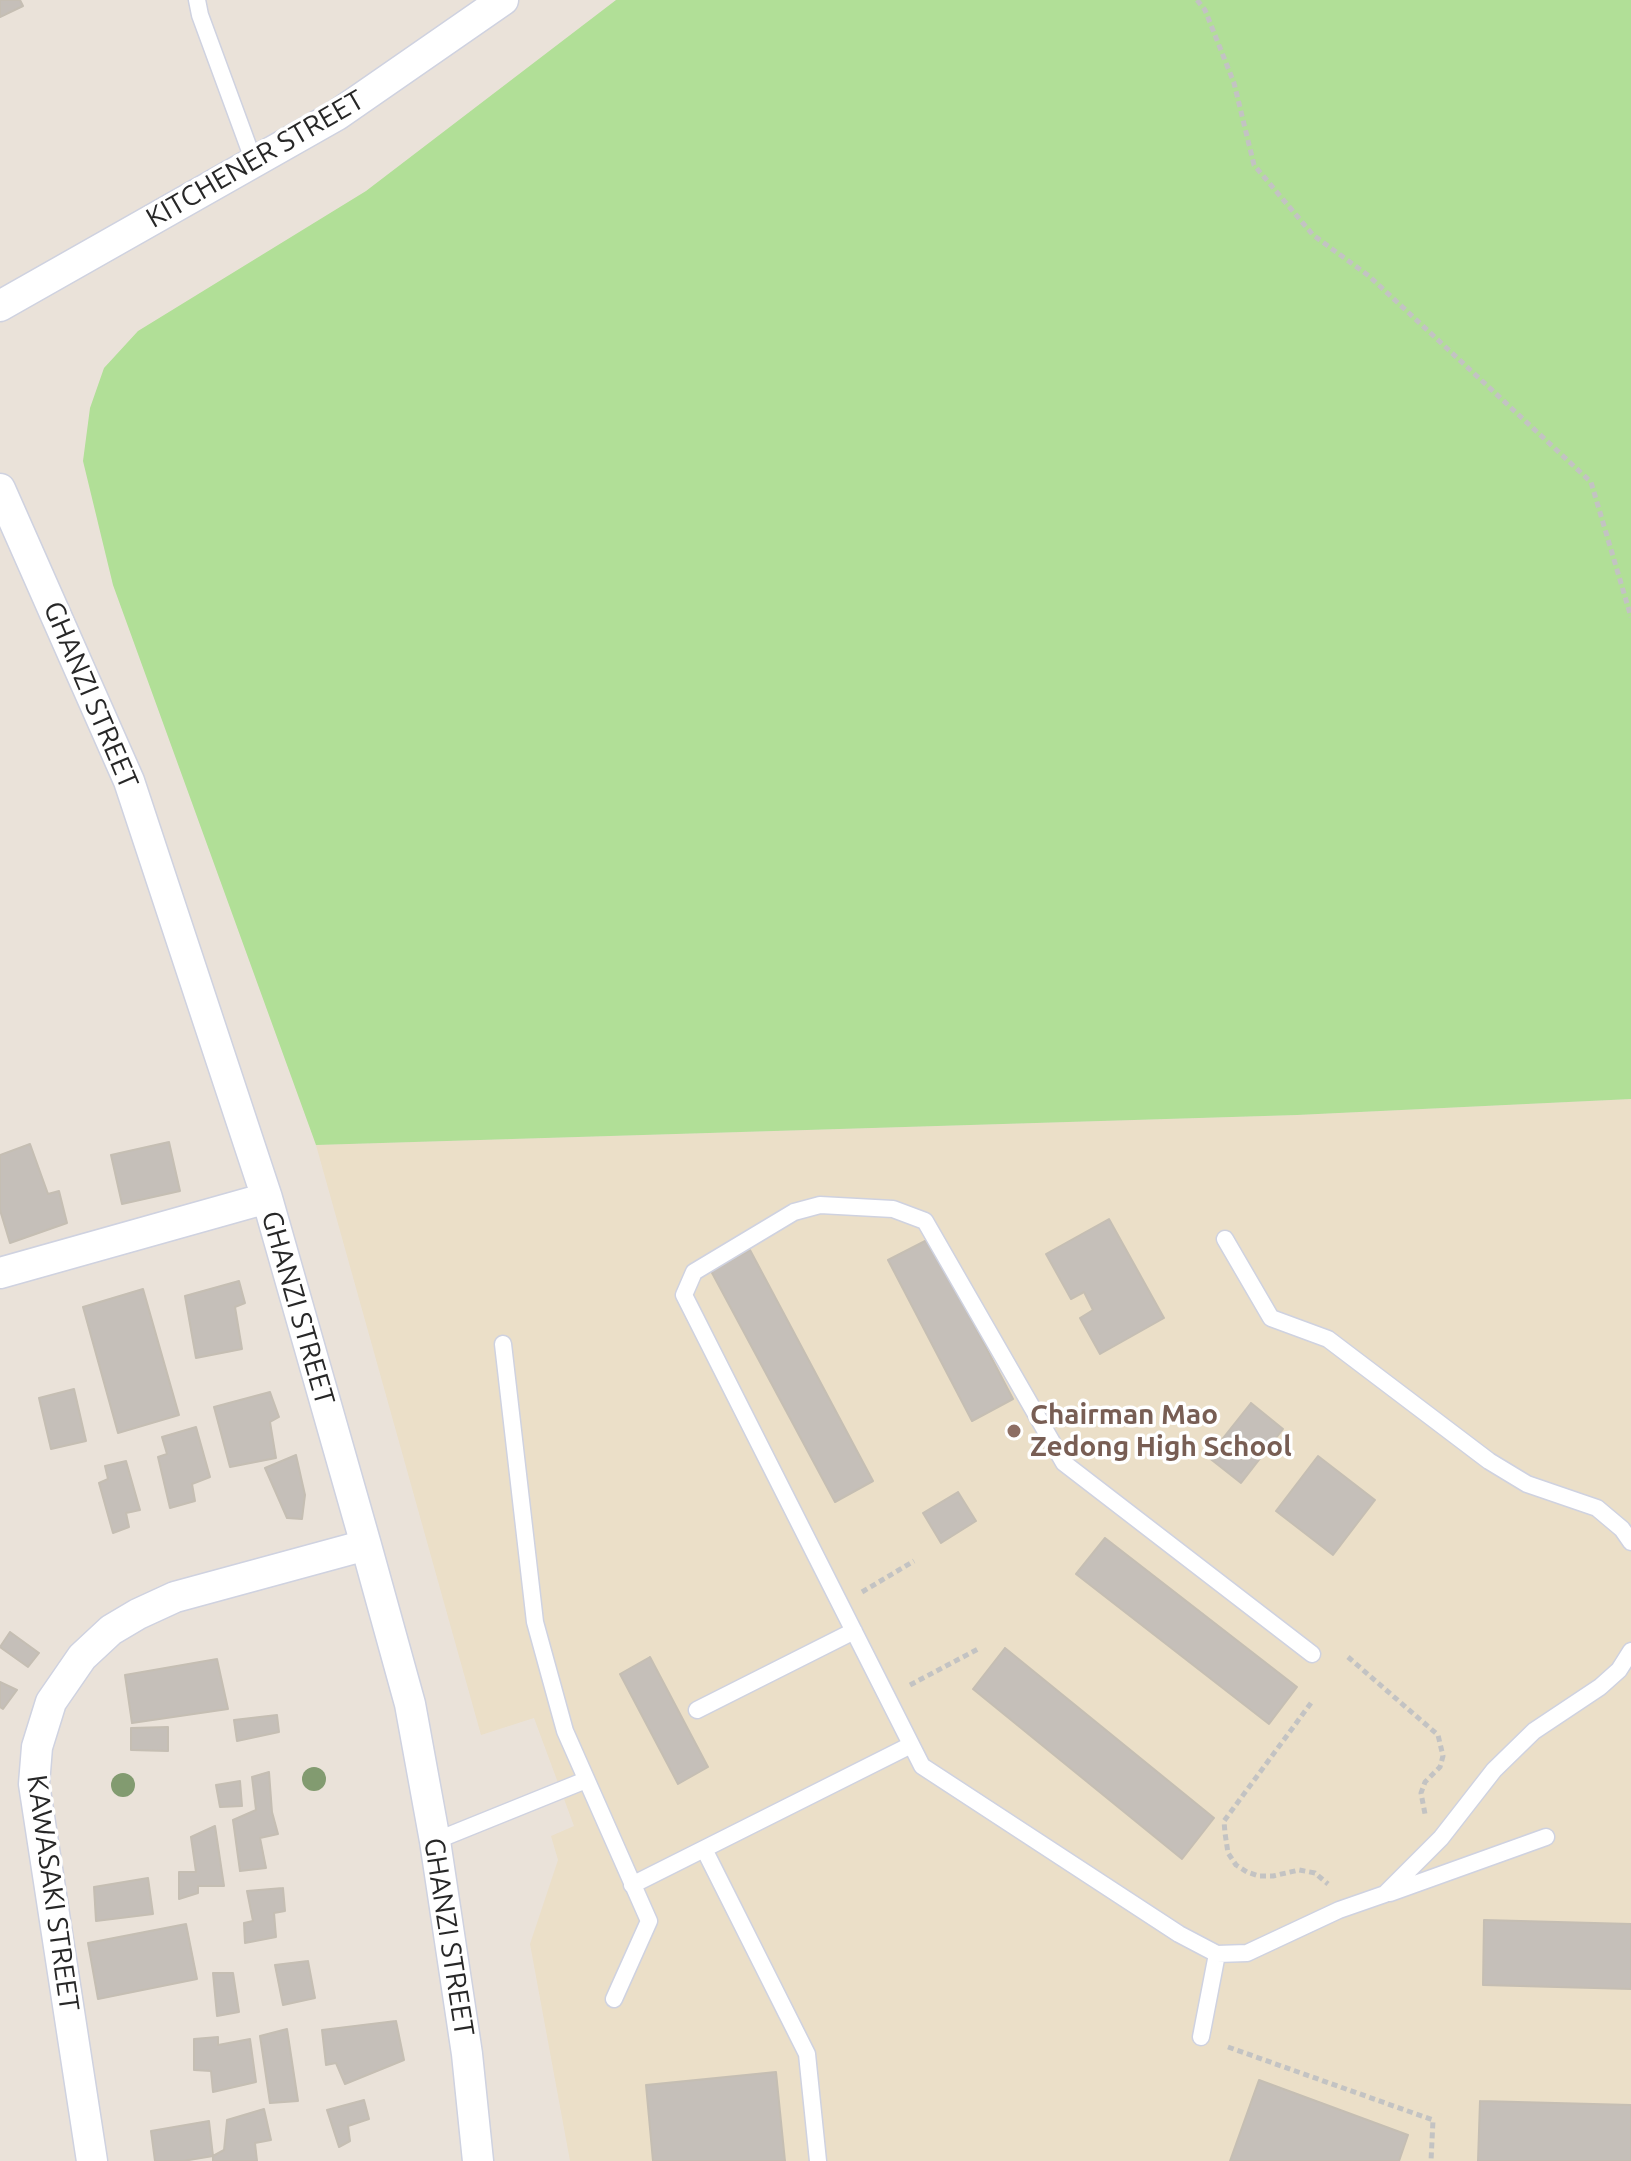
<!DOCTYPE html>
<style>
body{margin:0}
canvas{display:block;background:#eae2d9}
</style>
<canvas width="1631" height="2161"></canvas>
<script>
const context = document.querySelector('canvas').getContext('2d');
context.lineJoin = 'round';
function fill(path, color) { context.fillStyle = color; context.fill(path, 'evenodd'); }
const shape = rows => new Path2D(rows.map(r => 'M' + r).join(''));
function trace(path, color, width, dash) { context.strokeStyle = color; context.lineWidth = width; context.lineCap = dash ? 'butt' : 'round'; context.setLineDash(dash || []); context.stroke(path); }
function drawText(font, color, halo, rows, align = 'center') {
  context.font = font + ' Ubuntu,sans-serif'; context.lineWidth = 7; context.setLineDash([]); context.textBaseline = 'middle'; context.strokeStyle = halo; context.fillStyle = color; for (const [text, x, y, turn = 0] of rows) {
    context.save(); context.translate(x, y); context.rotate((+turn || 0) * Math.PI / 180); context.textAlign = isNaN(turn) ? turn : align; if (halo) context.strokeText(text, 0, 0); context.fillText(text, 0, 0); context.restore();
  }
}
const education = shape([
 [1631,1099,1631,2161,570,2161,530,1944,558,1860,551,1836,574,1826,534,1718,481,1735,316,1145,1297,1115]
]);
const green = shape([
 [616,0,1631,0,1631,1099,1297,1115,316,1145,113,585,83,461,90,408,104,368,138,331,366,191]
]);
const building = shape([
 [0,0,20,0,23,6,0,17,0,0],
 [169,1142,180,1191,122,1204,111,1155,169,1142],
 [30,1144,48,1194,59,1191,67,1223,10,1243,0,1210,0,1155,30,1144],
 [1109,1219,1164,1318,1100,1354,1080,1318,1093,1310,1084,1292,1071,1299,1046,1254,1109,1219],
 [929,1239,1013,1399,972,1421,888,1260,929,1239],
 [750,1250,873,1481,835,1502,711,1271,750,1250],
 [239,1281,245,1303,235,1307,242,1349,196,1358,185,1296,239,1281],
 [143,1289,179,1415,118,1433,83,1307,143,1289],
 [74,1389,86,1441,51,1449,39,1398,74,1389],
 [270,1392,279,1417,270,1422,276,1458,230,1467,214,1407,270,1392],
 [1251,1403,1283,1429,1241,1483,1208,1457,1251,1403],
 [196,1427,210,1477,192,1484,195,1501,170,1508,158,1457,167,1454,162,1437,196,1427],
 [296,1455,305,1495,302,1519,287,1518,265,1468,296,1455],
 [1318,1456,1375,1500,1333,1555,1276,1511,1318,1456],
 [126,1461,140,1510,126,1513,129,1527,113,1533,99,1483,108,1479,105,1466,126,1461],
 [958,1492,976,1521,941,1543,923,1513,958,1492],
 [1105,1538,1297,1687,1269,1724,1076,1574,1105,1538],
 [10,1632,39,1653,28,1667,0,1647,10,1632],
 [1005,1648,1214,1818,1182,1859,973,1689,1005,1648],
 [650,1657,708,1767,678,1784,620,1674,650,1657],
 [217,1659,228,1709,132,1723,125,1675,217,1659],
 [0,1682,17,1690,3,1709,0,1707,0,1682],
 [277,1715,279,1732,237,1741,234,1720,277,1715],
 [168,1727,168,1751,131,1750,131,1728,168,1727],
 [269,1772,272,1812,278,1834,260,1838,266,1868,240,1871,233,1820,256,1810,252,1777,269,1772],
 [240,1781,242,1806,220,1807,216,1785,240,1781],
 [215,1826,224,1886,198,1886,198,1893,179,1899,179,1872,196,1872,191,1837,215,1826],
 [148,1878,153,1914,96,1921,94,1887,148,1878],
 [283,1888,285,1911,274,1913,276,1937,245,1943,244,1923,253,1921,247,1891,283,1888],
 [1484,1920,1631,1924,1631,1989,1483,1985,1484,1920],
 [186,1924,197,1979,98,1999,88,1943,186,1924],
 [308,1961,315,1998,283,2005,275,1965,308,1961],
 [213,1973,233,1973,239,2012,217,2016,213,1973],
 [396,2021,404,2060,345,2084,336,2063,326,2065,322,2030,396,2021],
 [287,2029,298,2101,270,2103,260,2036,287,2029],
 [218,2037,218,2045,250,2039,256,2082,213,2092,211,2071,194,2070,194,2039,218,2037],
 [776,2072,785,2161,653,2161,646,2085,776,2072],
 [1259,2080,1408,2135,1399,2161,1230,2161,1259,2080],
 [364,2100,369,2119,348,2126,350,2141,339,2147,327,2110,364,2100],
 [1480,2101,1631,2105,1631,2161,1478,2161,1480,2101],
 [264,2109,271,2140,255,2143,257,2161,213,2161,213,2156,224,2150,227,2120,264,2109],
 [209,2121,213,2156,183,2161,155,2161,151,2131,209,2121]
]);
const path = shape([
 [1197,0,1205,10,1234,83,1254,165,1313,235,1369,276,1591,482,1631,617],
 [862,1592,914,1561],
 [1348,1657,1438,1735,1443,1756,1440,1767,1425,1782,1421,1793,1425,1814],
 [910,1685,978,1649],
 [1311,1703,1224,1821,1225,1833,1228,1853,1236,1865,1247,1872,1259,1876,1273,1876,1299,1870,1315,1873,1328,1884],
 [1228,2047,1433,2120,1431,2161]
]);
const service = shape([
 [197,0,200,15,254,162],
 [1225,1239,1271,1318,1328,1339,1489,1461,1527,1484,1597,1508,1622,1529,1631,1542],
 [503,1344,535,1622,565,1731,649,1921,614,1999],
 [1312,1654,1064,1463,925,1221,893,1209,820,1205,794,1212,694,1272,684,1295,922,1766,1179,1934,1217,1954,1247,1953,1339,1910,1385,1894,1441,1838,1494,1770,1534,1731,1600,1687,1619,1670,1631,1651],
 [697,1710,854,1631],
 [435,1841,586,1780],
 [704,1849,807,2054,818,2161],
 [632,1885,911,1745],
 [1390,1893,1546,1837],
 [1201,2037,1217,1954]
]);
const minor = shape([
 [0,306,337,115,503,0],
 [0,489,129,781,267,1198,366,1545,410,1704,435,1841,467,2054,478,2161],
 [0,1273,267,1198],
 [92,2161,34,1784,37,1747,51,1702,82,1657,111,1630,138,1614,175,1597,366,1545]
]);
const trees = [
 [314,1779],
 [123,1785]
];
const markers = [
 [1014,1431,8,"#8d6e63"]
];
const streetNames = [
 ["KITCHENER STREET",255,159,-30],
 ["GHANZI STREET",91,695,67],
 ["GHANZI STREET",298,1308,74],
 ["KAWASAKI STREET",53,1893,82],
 ["GHANZI STREET",449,1937,81]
];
const educationNames = [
 ["Chairman Mao",1030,1415],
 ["Zedong High School",1030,1447]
];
fill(education, '#ebdfc8');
fill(green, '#b1df97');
fill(building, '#c5bfb9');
trace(building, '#c5beb3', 2);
trace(service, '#cfd2e0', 19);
trace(minor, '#cfd2e0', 33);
trace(path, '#c3c3c3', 5, [6, 4]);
trace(service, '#fff', 16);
trace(minor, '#fff', 30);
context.fillStyle = '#829b70';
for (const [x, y] of trees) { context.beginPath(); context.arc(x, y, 12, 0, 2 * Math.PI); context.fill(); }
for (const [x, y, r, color] of markers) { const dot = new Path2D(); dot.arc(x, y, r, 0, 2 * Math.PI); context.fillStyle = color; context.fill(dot); trace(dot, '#fff', 3); }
drawText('28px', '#272727', '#fff', streetNames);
drawText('bold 28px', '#785e54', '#fff', educationNames, 'left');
</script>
